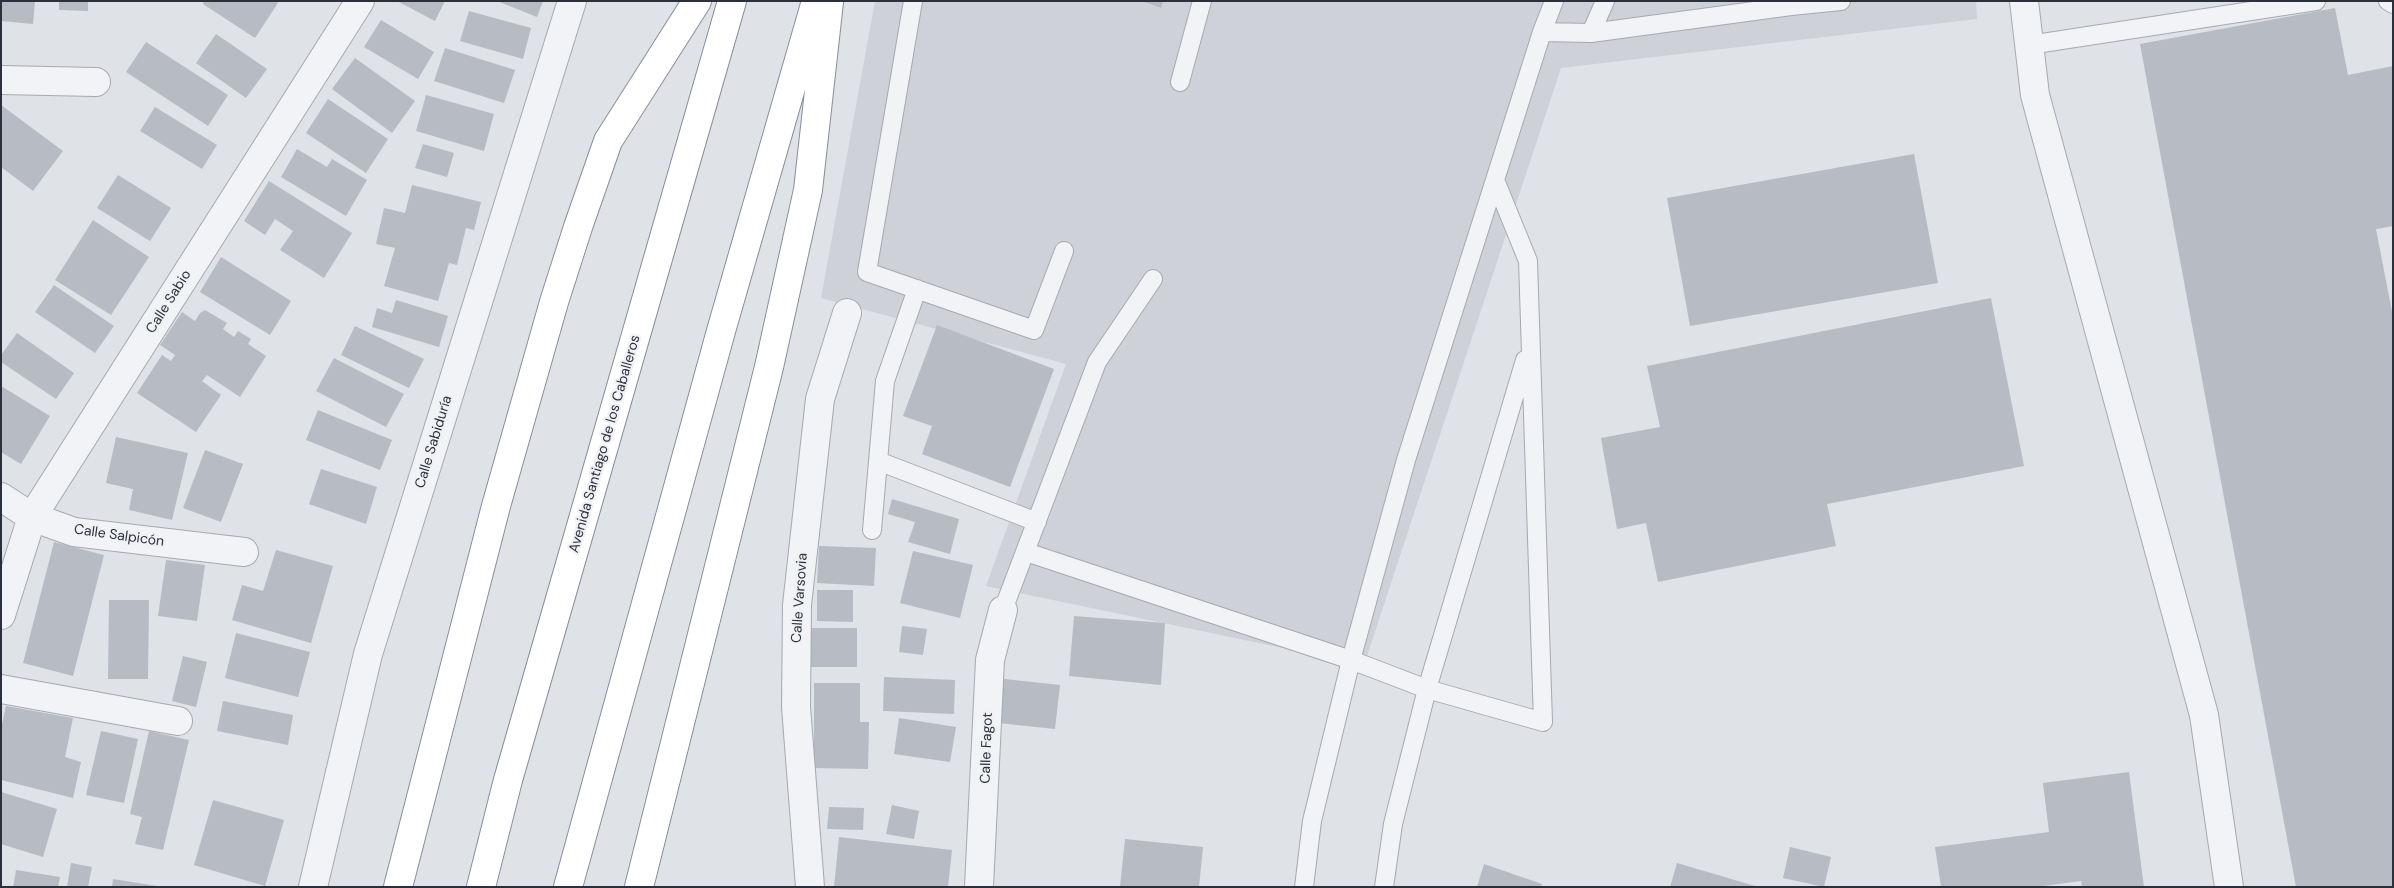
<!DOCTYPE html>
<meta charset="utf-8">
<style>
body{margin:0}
#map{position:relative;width:2394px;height:888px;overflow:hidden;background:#dfe2e7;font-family:"DM Sans",sans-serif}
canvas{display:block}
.frame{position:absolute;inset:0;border:2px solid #2a303c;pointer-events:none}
</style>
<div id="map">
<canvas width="2394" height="888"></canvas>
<div class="frame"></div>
</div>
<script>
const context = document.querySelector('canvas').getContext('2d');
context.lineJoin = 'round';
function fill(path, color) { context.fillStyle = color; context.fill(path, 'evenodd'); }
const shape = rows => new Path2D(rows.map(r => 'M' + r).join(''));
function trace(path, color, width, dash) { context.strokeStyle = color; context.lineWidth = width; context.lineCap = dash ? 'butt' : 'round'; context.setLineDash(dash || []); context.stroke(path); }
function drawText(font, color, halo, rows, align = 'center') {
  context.font = font + ' "DM Sans",sans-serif'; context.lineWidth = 4.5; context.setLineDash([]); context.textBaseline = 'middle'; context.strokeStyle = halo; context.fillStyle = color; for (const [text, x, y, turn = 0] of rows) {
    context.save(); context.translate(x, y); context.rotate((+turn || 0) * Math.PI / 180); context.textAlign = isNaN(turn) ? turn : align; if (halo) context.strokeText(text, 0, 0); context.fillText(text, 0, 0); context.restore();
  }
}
const built = shape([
 [875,1,1976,1,1977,19,1561,68,1364,665,986,586,1066,364,821,298]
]);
const building = shape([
 [1,1,35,1,33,24,1,21],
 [59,1,88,1,88,11,59,10],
 [204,1,276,1,278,3,255,38,203,4],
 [397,1,445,1,435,21],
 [497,1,543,1,537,17],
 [1142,1,1163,1,1161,8],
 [2335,8,2348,75,2393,66,2393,226,2376,229,2393,317,2393,887,2296,887,2140,44],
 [469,11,531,28,523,59,460,41],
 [381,20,434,52,418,79,364,47],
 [216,34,267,69,246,98,196,63],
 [146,42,228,95,208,126,126,72],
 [445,48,515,70,504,103,434,81],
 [355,58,415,101,392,133,332,89],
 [426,95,494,114,484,151,416,131],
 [328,99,388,139,366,173,306,133],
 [1,105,63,151,33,191,1,167],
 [155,107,217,145,202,169,140,131],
 [423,144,454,153,447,177,415,168],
 [297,149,327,167,332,159,367,180,346,216,281,177],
 [1914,154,1938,283,1690,326,1667,198],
 [118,175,171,208,150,241,97,208],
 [269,181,352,233,324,278,280,250,293,231,275,219,265,235,244,221],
 [412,185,481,202,474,230,466,228,457,265,449,263,438,301,384,286,395,248,376,244,384,208,405,213],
 [93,220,149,257,111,315,55,280],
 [221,257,291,301,270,335,200,292],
 [54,285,114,326,95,353,35,312],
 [1991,298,2024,466,1827,504,1836,546,1658,582,1646,523,1617,529,1601,438,1660,427,1647,366],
 [396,300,448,316,439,347,372,327,377,308,392,313],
 [205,310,227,323,223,329,234,337,238,331,251,339,248,344,266,356,240,397,207,375,202,381,221,395,196,432,137,393,162,355,171,361,175,355,160,345,182,312,195,321,200,313],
 [937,325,1054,369,1010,487,922,454,932,426,903,416],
 [355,326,424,359,409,388,341,355],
 [17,333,74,373,56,399,1,362,1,355],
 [334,358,404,394,386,427,316,391],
 [1,386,50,416,21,464,1,452],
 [318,410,392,440,380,470,306,440],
 [116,437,188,453,172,520,129,510,133,489,106,483],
 [205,450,243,464,221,522,183,508],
 [321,469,377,487,366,524,309,504],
 [892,499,959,519,950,554,908,542,915,522,888,514],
 [54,542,104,555,73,676,23,663],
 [819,546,876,548,874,586,817,583],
 [276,550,333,566,311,643,232,620,242,585,263,591],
 [913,551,973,565,960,618,900,603],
 [166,560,205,565,197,621,158,616],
 [817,590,853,590,853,622,817,621],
 [109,600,149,600,148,679,108,679],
 [1074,616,1165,623,1161,685,1069,676],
 [902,626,927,629,923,655,899,652],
 [809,628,857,628,857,667,809,667],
 [236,633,310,652,298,697,225,678],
 [183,656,207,662,196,707,172,701],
 [884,677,955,680,954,714,883,711],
 [995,678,1060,685,1055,729,989,722],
 [814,683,860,683,860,722,869,722,868,769,814,768],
 [223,701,293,715,288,745,217,731],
 [6,706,73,718,65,757,81,762,73,798,1,780,1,729],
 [899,718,956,727,950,762,894,754],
 [101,731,138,739,124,803,86,795],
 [149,731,189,740,163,850,135,844,142,817,130,814],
 [2129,772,2144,887,2082,887,2081,881,2036,887,1941,887,1935,847,2049,832,2043,783],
 [1,792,57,809,43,857,1,844],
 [213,800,284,820,265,886,194,865],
 [892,805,919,811,914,839,886,834],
 [829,807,864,808,863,830,827,829],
 [839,837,952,850,948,887,834,887],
 [1125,839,1203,847,1199,887,1120,887],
 [1790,847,1831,857,1824,887,1783,878],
 [71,863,92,867,88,887,67,887],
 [1677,863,1755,886,1755,887,1670,887],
 [1484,864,1542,884,1541,887,1477,887],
 [16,870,60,877,58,887,13,887],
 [113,879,157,886,157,887,112,887]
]);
const service = shape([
 [913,1,867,272,1034,330,1064,251],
 [2388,1,2393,4],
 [1542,32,1554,1],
 [1591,33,1605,1],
 [2029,45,2316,1],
 [1180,82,1202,1],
 [878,461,1037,522],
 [872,530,885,381,917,289],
 [1026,552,1351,660,1427,689,1543,722,1528,261,1495,180],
 [1003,610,1097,362,1153,279],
 [1304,887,1312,821,1351,660,1406,460,1542,32,1591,33,1791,6,1841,1],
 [1384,887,1393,824,1427,689,1525,360]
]);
const minor = shape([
 [1,80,96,82],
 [1,497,32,517,74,532,244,552],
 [1,615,32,517,360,1],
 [1,689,178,721],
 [313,887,368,654,572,1],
 [810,887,796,707,797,605,820,399,847,313],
 [979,887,990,660,1003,610]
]);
const tertiary = shape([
 [2024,1,2035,95,2204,715,2229,887]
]);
const motorway = shape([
 [398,887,496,506,554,302,578,227,608,141,697,1],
 [481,887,508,780,732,1],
 [568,887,721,331,816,1],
 [639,887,769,367,808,190,829,2]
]);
const streetNames = [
 ["Calle Sabio",169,302,-58],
 ["Calle Sabiduría",434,442,-73],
 ["Avenida Santiago de los Caballeros",605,444,-74],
 ["Calle Salpicón",119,536,8],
 ["Calle Varsovia",800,598,-86],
 ["Calle Fagot",987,748,-88]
];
fill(built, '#ced1d8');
fill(building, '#b7bbc3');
trace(service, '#a5a9b0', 20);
trace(minor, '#a5a9b0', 30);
trace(tertiary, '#a5a9b0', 30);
trace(motorway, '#88909c', 30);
trace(service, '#f2f3f6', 18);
trace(minor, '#f2f3f6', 28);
trace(tertiary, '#f2f3f6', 28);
trace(motorway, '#fff', 28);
drawText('14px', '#2a303c', '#eff1f5', streetNames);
</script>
